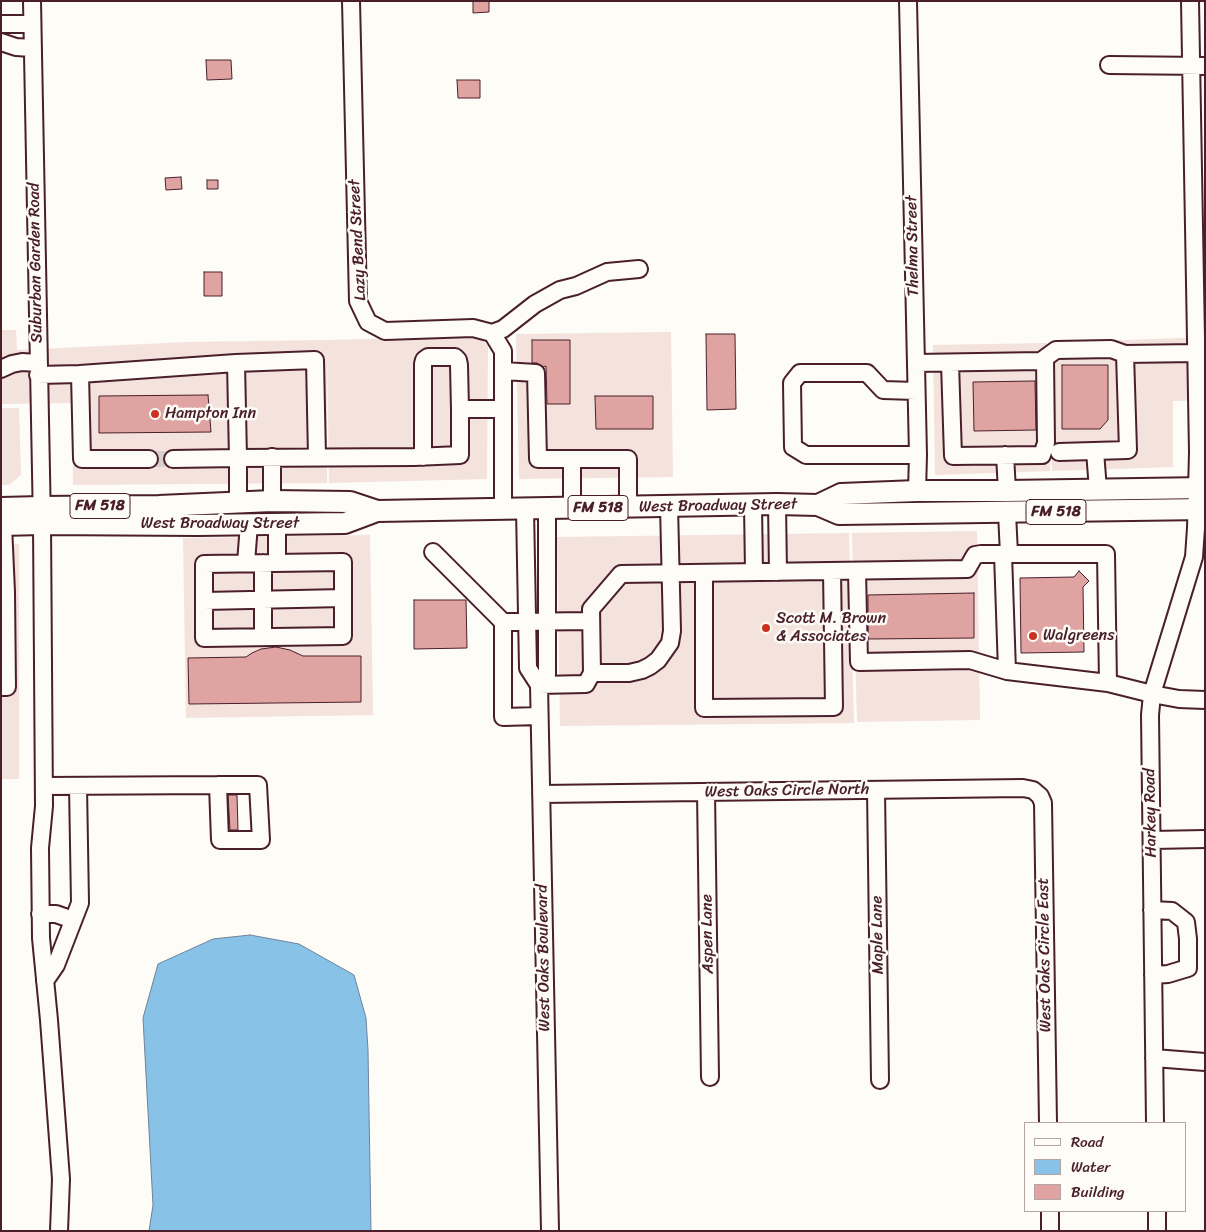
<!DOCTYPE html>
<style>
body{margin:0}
#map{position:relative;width:1206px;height:1232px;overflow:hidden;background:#fdfcf7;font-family:Sriracha,sans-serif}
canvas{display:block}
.frame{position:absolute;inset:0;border:2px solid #4a1f2b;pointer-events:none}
.legend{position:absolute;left:1024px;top:1122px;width:162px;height:90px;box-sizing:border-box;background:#fdfcf7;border:1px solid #b5a4a5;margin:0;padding:6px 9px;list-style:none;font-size:15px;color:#4a1f2b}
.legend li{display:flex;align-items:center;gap:10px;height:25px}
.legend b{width:25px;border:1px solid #b5a4a5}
</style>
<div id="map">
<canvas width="1206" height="1232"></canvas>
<div class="frame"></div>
<ul class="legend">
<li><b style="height:6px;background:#fdfcf7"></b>Road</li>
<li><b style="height:14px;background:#88c2e7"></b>Water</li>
<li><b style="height:14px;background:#dfa4a1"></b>Building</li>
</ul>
</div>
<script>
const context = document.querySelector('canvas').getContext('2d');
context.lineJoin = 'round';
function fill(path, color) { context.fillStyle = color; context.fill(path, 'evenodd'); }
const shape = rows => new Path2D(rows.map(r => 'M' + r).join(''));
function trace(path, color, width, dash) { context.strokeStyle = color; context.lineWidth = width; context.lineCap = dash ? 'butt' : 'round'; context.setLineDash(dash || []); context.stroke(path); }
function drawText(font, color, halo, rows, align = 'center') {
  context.font = font + ' Sriracha,sans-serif'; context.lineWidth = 5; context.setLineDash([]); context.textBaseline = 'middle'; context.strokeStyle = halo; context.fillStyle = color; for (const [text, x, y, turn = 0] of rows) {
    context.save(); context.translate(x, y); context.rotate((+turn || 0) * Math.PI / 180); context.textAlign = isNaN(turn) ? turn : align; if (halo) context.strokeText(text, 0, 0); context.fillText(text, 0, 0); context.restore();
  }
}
const built = shape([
 [1,330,16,330,17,350,187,342,327,340,477,336,488,346,487,479,329,483,327,348,327,483,73,485,72,403,1,404],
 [671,332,673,477,519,479,516,334],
 [1205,337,1205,400,1173,401,1173,467,1052,471,1048,343],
 [1047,343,1050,471,935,475,933,345],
 [1,408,19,408,21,475,9,485,1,485],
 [977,531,980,720,857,722,852,533],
 [849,533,854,723,560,726,557,537],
 [370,535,373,715,186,718,183,538],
 [19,544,19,779,1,779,1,545]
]);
const water = shape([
 [250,935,299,944,354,975,366,1018,368,1050,371,1231,149,1231,153,1205,143,1018,158,964,213,939,250,935]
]);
const building = shape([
 [473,1,489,1,489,12,473,13,473,1],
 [206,60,231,60,232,79,207,80,206,60],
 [457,80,480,80,480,98,458,98,457,80],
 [181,177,182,189,166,190,165,178,181,177],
 [207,180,218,180,218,189,207,189,207,180],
 [204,272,222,272,222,296,204,296,204,272],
 [706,334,735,334,736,409,707,410,706,334],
 [532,340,570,340,570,404,547,404,546,366,543,367,537,363,532,363,532,340],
 [1062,365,1108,365,1108,420,1100,429,1062,429,1062,365],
 [1035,381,1036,430,974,431,973,382,1035,381],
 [208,395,211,432,99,433,99,396,208,395],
 [595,396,653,396,653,429,596,429,595,396],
 [1079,571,1089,581,1083,587,1084,652,1021,653,1020,578,1074,577,1079,571],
 [974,593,974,638,868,639,868,595,974,593],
 [414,600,466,600,467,648,414,649,414,600],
 [276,647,290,650,303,656,361,656,361,702,189,704,188,658,246,657,252,653,261,649,276,647],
 [228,795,237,795,238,830,230,830,228,795]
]);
const minorTunnel = shape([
 [149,459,173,459]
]);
const minor = shape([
 [32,1,42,524,44,806,40,848,41,938,49,1020,61,1179,59,1231],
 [351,1,358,301,368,322,385,331,473,328,492,333,503,351,503,509],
 [908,1,918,455,917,491],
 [1,24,32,24],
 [1,42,16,47,32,48],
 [1109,65,1205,66],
 [492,333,503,329,535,304,560,290,576,286,607,272,639,269],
 [236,363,315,360,317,457],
 [916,363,1041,361,1056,350,1111,349,1125,354,1196,353],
 [950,363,953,456,1042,455,1046,443,1045,358],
 [1,369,12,364,22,362,38,363],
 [503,371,536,373,538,459,628,459,628,507],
 [80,374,236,363,238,458,173,459],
 [38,375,80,374,82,459,149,459],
 [916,391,883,390,867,373,800,373,792,383,793,447,806,455,918,455],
 [1095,451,1098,490],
 [1059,452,1128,450,1125,354],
 [1005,455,1007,491],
 [272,457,272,501],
 [423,457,423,364,424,360,428,357,455,357,458,360,459,365,460,409],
 [238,503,238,458,414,457,460,455,460,409,503,409],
 [777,504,778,572],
 [753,505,754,572],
 [572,508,572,459],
 [525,509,528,668,539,685,550,1231],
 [1007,513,1009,554],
 [433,552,503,622,591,621],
 [1003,554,1007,671],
 [343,562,343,636,204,638,204,564,343,562],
 [246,563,249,524],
 [277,563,277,524],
 [857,571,859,662,970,660,1007,671,1108,683,1152,694,1179,699,1205,700],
 [704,573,704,708,834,707,832,571],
 [204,601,343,598],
 [503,622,503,717,539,716],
 [263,637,263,563],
 [592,673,629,673,642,670,650,666,658,660,670,643,672,631,669,506],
 [539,685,586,684,592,673,591,609,621,574,967,569,975,555,981,554,1106,554,1108,683],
 [539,685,547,675,547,509],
 [1,687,7,687,6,592,3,525],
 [44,786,218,785,258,785,261,840,220,840,218,785],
 [876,790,880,1080],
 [706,792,710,1077],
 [541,794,1023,788,1033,790,1040,796,1043,803,1048,1123],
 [1152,840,1205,839],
 [1152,910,1172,911,1186,922,1188,939,1188,968,1168,974,1153,975],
 [40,914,56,914,73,920],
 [45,981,56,965,80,903,78,786],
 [1154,1058,1205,1062],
 [1155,1123,1150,715,1152,694,1194,557,1196,528,1198,452,1190,1],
 [1050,1211,1050,1231],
 [1157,1211,1157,1231]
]);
const major = shape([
 [818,505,841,494,917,491,1007,491,1205,488],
 [1,508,41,507,159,506,272,501,350,502,377,511],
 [1,525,42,524,198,525,345,523,377,511,777,504,818,505,839,514,1205,509]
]);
const markers = [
 [155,414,5,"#c8321e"],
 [766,628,5,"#c8321e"],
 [1033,636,5,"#c8321e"]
];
const shields = [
 [100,506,60],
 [598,508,60],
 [1056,512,60]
];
const shieldNames = [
 ["FM 518",100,506],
 ["FM 518",598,508],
 ["FM 518",1056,512]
];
const streetNames = [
 ["Lazy Bend Street",358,240,-93],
 ["Thelma Street",913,246,-91],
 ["Suburban Garden Road",36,263,-91],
 ["West Broadway Street",718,506,-1],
 ["West Broadway Street",220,524],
 ["West Oaks Circle North",787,791,-1],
 ["Harkey Road",1151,813,-91],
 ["Aspen Lane",708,934,-91],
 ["Maple Lane",878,935,-91],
 ["West Oaks Circle East",1045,955,-91],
 ["West Oaks Boulevard",544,958,-91]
];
const poiNames = [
 ["Hampton Inn",165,414],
 ["Scott M. Brown",776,619],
 ["& Associates",776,637],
 ["Walgreens",1043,636]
];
fill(built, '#f4e2dd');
fill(water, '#88c2e7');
trace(water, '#6f819c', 1);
fill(building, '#dfa4a1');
trace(building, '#4a1f2b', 1);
trace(minorTunnel, '#d9d0ce', 16, [16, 8]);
trace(minor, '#4a1f2b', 20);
trace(major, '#4a1f2b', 24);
trace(minor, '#fdfcf7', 16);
trace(major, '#fdfcf7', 20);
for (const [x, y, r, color] of markers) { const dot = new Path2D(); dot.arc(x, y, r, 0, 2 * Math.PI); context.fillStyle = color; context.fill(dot); trace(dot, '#fdfcf7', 2); }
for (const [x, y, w] of shields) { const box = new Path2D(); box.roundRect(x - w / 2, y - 12.5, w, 25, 4); context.fillStyle = '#fdfcf7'; context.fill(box); trace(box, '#4a1f2b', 1); }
drawText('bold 15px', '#4a1f2b', null, shieldNames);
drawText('16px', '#4a1f2b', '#fdfcf7', streetNames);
drawText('16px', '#4a1f2b', '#fdfcf7', poiNames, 'left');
</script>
